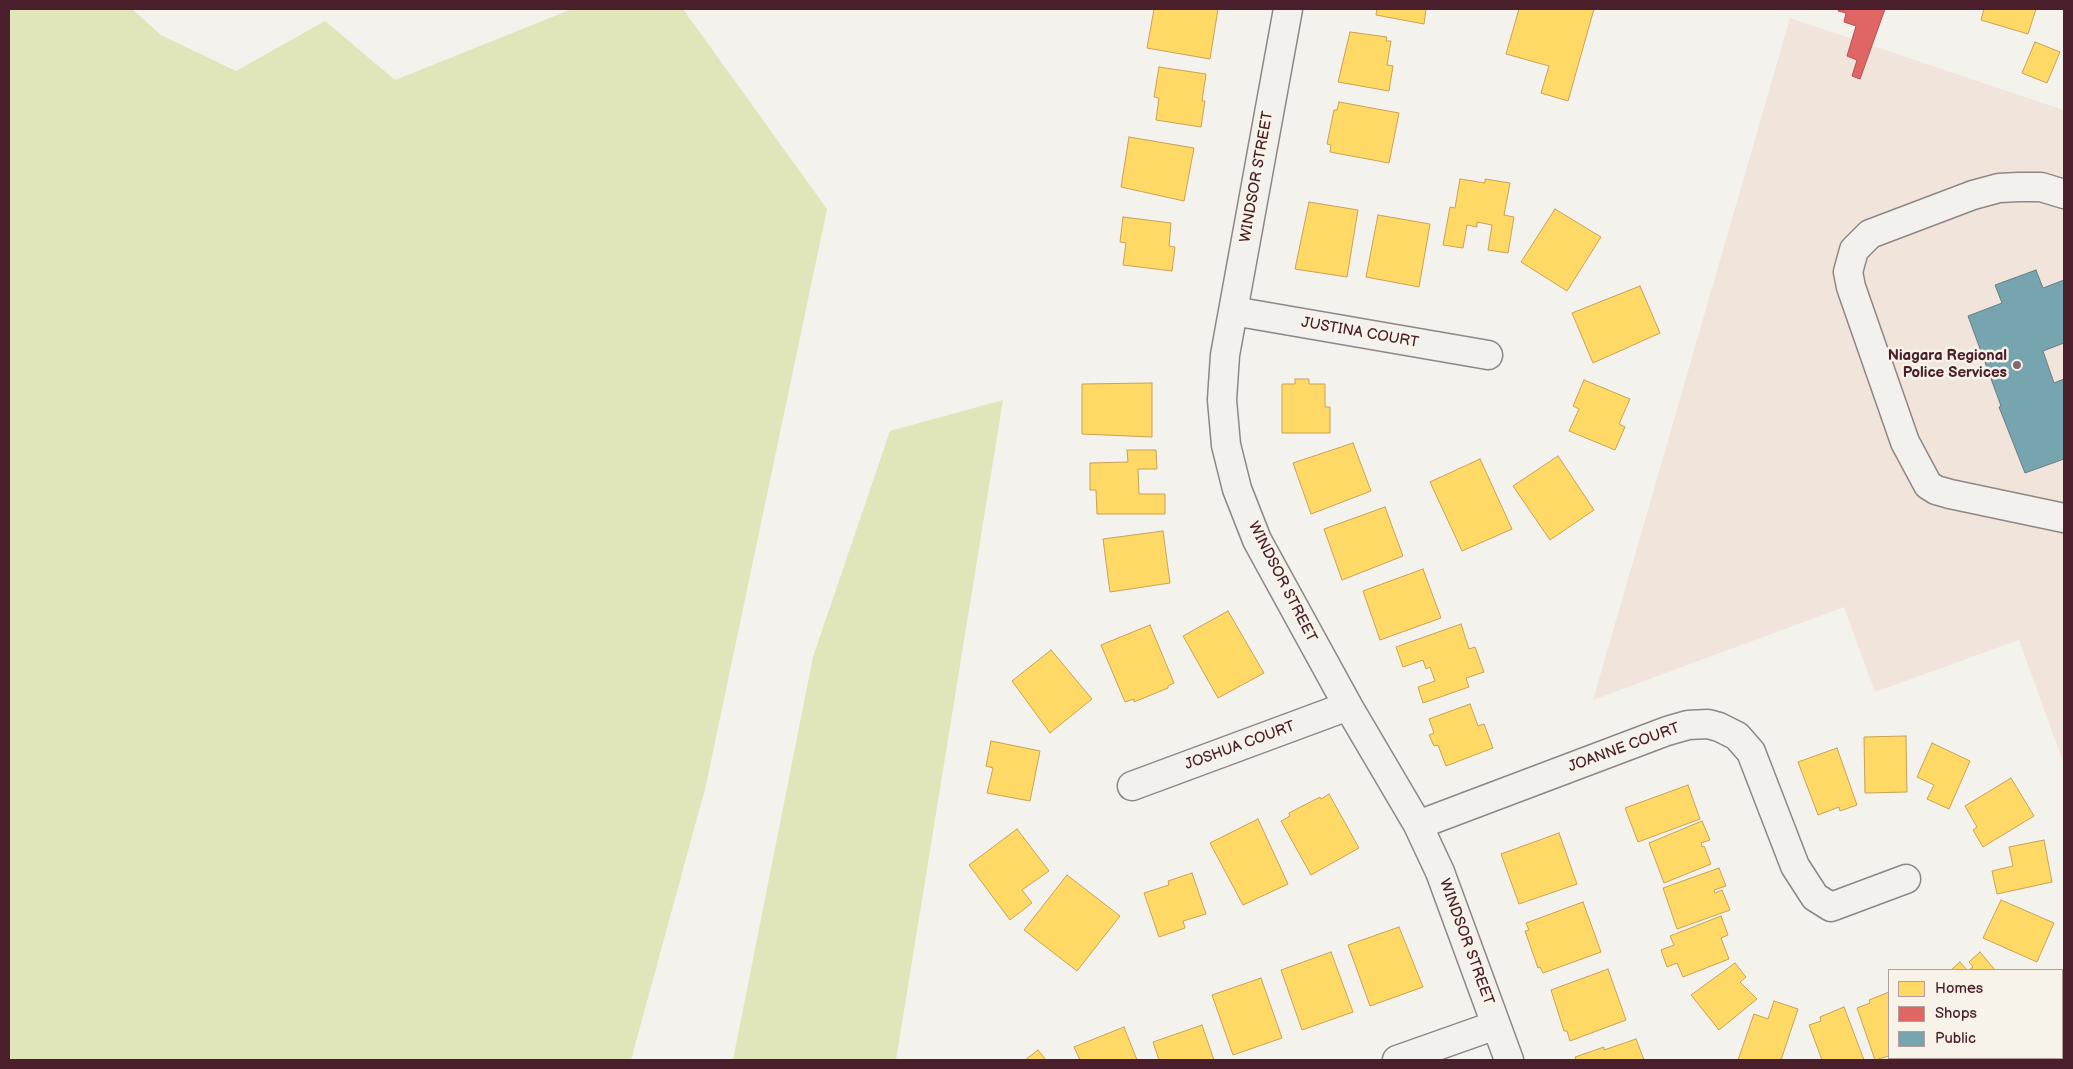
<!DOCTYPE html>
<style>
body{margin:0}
#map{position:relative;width:2073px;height:1069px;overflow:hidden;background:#f4f2ec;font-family:"Balsamiq Sans",sans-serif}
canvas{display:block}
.frame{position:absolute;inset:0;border:10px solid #4a1f2b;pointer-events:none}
.legend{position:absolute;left:1888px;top:969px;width:175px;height:90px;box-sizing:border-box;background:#f7f3e8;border:1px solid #b29e9c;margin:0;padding:6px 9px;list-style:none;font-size:15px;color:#4a1f2b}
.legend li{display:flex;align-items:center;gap:10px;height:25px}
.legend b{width:25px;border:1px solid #b29e9c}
</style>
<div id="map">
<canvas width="2073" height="1069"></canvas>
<div class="frame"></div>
<ul class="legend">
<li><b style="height:14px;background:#ffd966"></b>Homes</li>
<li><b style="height:14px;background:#e06666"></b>Shops</li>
<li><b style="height:14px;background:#76a5af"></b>Public</li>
</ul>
</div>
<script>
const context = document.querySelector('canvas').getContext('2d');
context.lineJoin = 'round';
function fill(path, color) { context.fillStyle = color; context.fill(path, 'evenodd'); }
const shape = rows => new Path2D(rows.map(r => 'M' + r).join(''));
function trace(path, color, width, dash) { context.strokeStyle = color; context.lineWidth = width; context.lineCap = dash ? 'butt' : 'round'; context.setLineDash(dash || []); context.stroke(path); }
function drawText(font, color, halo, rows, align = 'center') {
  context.font = font + ' "Balsamiq Sans",sans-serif'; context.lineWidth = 5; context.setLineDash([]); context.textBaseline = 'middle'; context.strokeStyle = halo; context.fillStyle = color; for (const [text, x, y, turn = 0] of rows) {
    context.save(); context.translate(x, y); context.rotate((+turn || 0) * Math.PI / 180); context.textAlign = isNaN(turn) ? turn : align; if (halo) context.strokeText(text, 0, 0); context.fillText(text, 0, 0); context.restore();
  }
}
const built = shape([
 [1790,18,2064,110,2064,765,2019,640,1875,692,1844,607,1593,700]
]);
const green = shape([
 [9,9,132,9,161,35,236,71,325,21,395,80,572,9,683,9,827,209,706,785,631,1060,9,1060],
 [1003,400,896,1060,733,1060,813,657,890,431]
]);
const homes = shape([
 [1154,9,1218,9,1210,59,1147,48,1154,9],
 [1377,9,1426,9,1424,24,1376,15,1377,9],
 [1519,9,1594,9,1568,101,1541,93,1549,66,1506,54,1519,9],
 [1984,9,2036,9,2028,34,1981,20,1984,9],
 [1350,32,1387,37,1386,41,1391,41,1387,65,1393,66,1389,91,1338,82,1350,32],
 [2035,42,2060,52,2047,83,2022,73,2035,42],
 [1159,67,1206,74,1202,101,1205,101,1201,127,1156,120,1159,98,1154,97,1159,67],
 [1339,102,1399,113,1389,163,1330,152,1331,145,1327,144,1334,110,1337,110,1339,102],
 [1129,137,1194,148,1184,201,1121,187,1129,137],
 [1460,179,1485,183,1485,179,1510,183,1504,215,1514,217,1508,253,1488,250,1492,225,1477,222,1477,227,1467,225,1463,248,1443,245,1450,207,1455,208,1460,179],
 [1309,202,1358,210,1347,277,1295,269,1309,202],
 [1555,209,1601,237,1567,291,1521,262,1555,209],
 [1378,215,1430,224,1419,287,1366,277,1378,215],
 [1123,217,1171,223,1169,246,1175,247,1172,271,1123,265,1126,243,1120,242,1123,217],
 [1640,286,1660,333,1593,363,1572,313,1640,286],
 [1295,379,1309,379,1309,384,1325,384,1325,407,1330,407,1330,433,1282,433,1282,384,1295,384,1295,379],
 [1584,380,1630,399,1619,424,1625,427,1615,450,1569,431,1579,409,1573,406,1584,380],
 [1152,383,1152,437,1082,434,1082,384,1152,383],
 [1353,443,1371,491,1311,514,1293,463,1353,443],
 [1127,450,1156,450,1157,469,1138,469,1139,494,1165,494,1165,514,1097,514,1096,490,1090,490,1090,463,1128,462,1127,450],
 [1558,456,1594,510,1550,540,1513,486,1558,456],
 [1480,459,1512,529,1462,551,1430,482,1480,459],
 [1385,507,1403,556,1342,580,1324,529,1385,507],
 [1163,531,1170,583,1110,592,1103,539,1163,531],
 [1423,569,1441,618,1380,640,1363,591,1423,569],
 [1228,611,1264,673,1218,698,1183,636,1228,611],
 [1461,624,1469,649,1475,647,1484,672,1466,678,1469,687,1423,703,1418,687,1435,681,1430,667,1426,669,1423,660,1403,667,1396,647,1461,624],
 [1150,625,1174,683,1168,686,1168,688,1134,702,1134,699,1125,702,1101,645,1150,625],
 [1051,650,1092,699,1050,733,1012,681,1051,650],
 [1470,704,1478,726,1484,724,1493,748,1446,766,1438,745,1434,746,1429,735,1434,733,1429,719,1470,704],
 [1906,736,1907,792,1865,793,1864,737,1906,736],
 [991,741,1040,751,1030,801,987,793,993,768,986,766,991,741],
 [1932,743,1970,761,1949,809,1927,799,1934,785,1917,777,1932,743],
 [1837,748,1857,805,1840,811,1839,807,1818,815,1798,762,1837,748],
 [2011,778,2034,816,1983,847,1973,830,1977,827,1965,806,2011,778],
 [1688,785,1700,819,1638,842,1625,808,1688,785],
 [1329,794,1359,848,1311,875,1281,821,1290,816,1289,813,1320,797,1321,799,1329,794],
 [1258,819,1288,884,1243,905,1210,843,1258,819],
 [1702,821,1710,840,1701,843,1702,847,1704,846,1711,864,1664,883,1649,843,1702,821],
 [1017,829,1049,871,1022,890,1032,903,1010,920,969,865,1017,829],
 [1559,833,1577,884,1519,904,1501,854,1559,833],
 [2044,840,2052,882,1997,894,1992,871,2013,866,2009,847,2044,840],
 [1719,868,1726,886,1714,890,1715,893,1722,890,1730,910,1677,929,1663,888,1719,868],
 [1192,873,1206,914,1183,921,1185,928,1159,937,1144,893,1169,885,1168,881,1192,873],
 [1067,875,1120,916,1077,971,1024,930,1067,875],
 [2001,900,2054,923,2037,962,1983,938,2001,900],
 [1583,902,1601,952,1543,973,1540,967,1538,968,1525,931,1529,930,1526,923,1583,902],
 [1721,916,1728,935,1721,938,1729,959,1683,977,1677,963,1667,967,1661,950,1674,945,1670,936,1721,916],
 [1399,927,1423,987,1370,1006,1348,945,1399,927],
 [1331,952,1353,1012,1302,1030,1281,970,1331,952],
 [1980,952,1995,970,1969,970,1973,967,1969,962,1980,952],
 [1960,962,1967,970,1951,970,1960,962],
 [1735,963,1746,977,1740,982,1757,999,1719,1030,1691,995,1735,963],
 [1608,969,1626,1020,1570,1041,1567,1031,1564,1031,1551,990,1608,969],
 [1261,978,1282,1038,1233,1055,1212,995,1261,978],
 [1889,992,1889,1056,1875,1060,1857,1008,1870,1003,1869,1000,1889,992],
 [1774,1001,1798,1009,1781,1060,1738,1060,1754,1014,1768,1019,1774,1001],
 [1844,1007,1864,1060,1822,1060,1809,1025,1821,1021,1820,1017,1844,1007],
 [1202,1025,1214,1060,1159,1060,1153,1042,1202,1025],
 [1124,1027,1137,1060,1080,1060,1074,1047,1124,1027],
 [1636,1039,1644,1060,1576,1060,1575,1057,1604,1047,1604,1050,1636,1039],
 [1038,1050,1046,1060,1025,1060,1038,1050]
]);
const shops = shape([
 [1839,9,1885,9,1860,79,1852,76,1857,60,1847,56,1856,26,1844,22,1846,13,1838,11,1839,9]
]);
const public = shape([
 [2036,270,2043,288,2064,280,2064,343,2043,351,2054,383,2064,379,2064,459,2025,473,1999,407,2001,406,1968,316,2002,303,1995,285,2036,270]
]);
const minor = shape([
 [1288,9,1225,355,1222,400,1226,445,1237,489,1257,540,1348,706,1418,825,1440,872,1509,1060],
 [2064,194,2041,187,2019,187,1999,188,1973,195,1870,234,1854,250,1848,272,1851,287,1905,442,1928,485,1936,490,1950,494,2064,518],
 [1233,311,1488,355],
 [1132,786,1348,706],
 [1418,825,1667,731,1688,725,1708,724,1719,727,1737,736,1751,752,1795,866,1815,897,1831,907,1906,879],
 [1397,1060,1496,1025]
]);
const markers = [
 [2017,365,5,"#86696f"]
];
const streetNames = [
 ["WINDSOR STREET",1257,177,-80],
 ["JUSTINA COURT",1360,333,10],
 ["WINDSOR STREET",1282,582,63],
 ["JOSHUA COURT",1240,746,-20],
 ["JOANNE COURT",1624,748,-20],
 ["WINDSOR STREET",1466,942,70]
];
const poiNames = [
 ["Niagara Regional",2007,356],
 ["Police Services",2007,373]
];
fill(built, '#f1e5db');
fill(green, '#e0e6b9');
fill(homes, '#ffd966');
trace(homes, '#c9a154', 1);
fill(shops, '#e06666');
trace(shops, '#b35154', 1);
fill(public, '#76a5af');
trace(public, '#697d87', 1);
trace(minor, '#8f8685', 31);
trace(minor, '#f2f1ed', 28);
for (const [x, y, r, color] of markers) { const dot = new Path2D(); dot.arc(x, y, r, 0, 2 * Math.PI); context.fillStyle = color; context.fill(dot); trace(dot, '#f7f3e8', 2); }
drawText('15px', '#4a1f2b', '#f7f3e8', streetNames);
drawText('bold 15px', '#4a1f2b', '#f7f3e8', poiNames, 'right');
</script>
